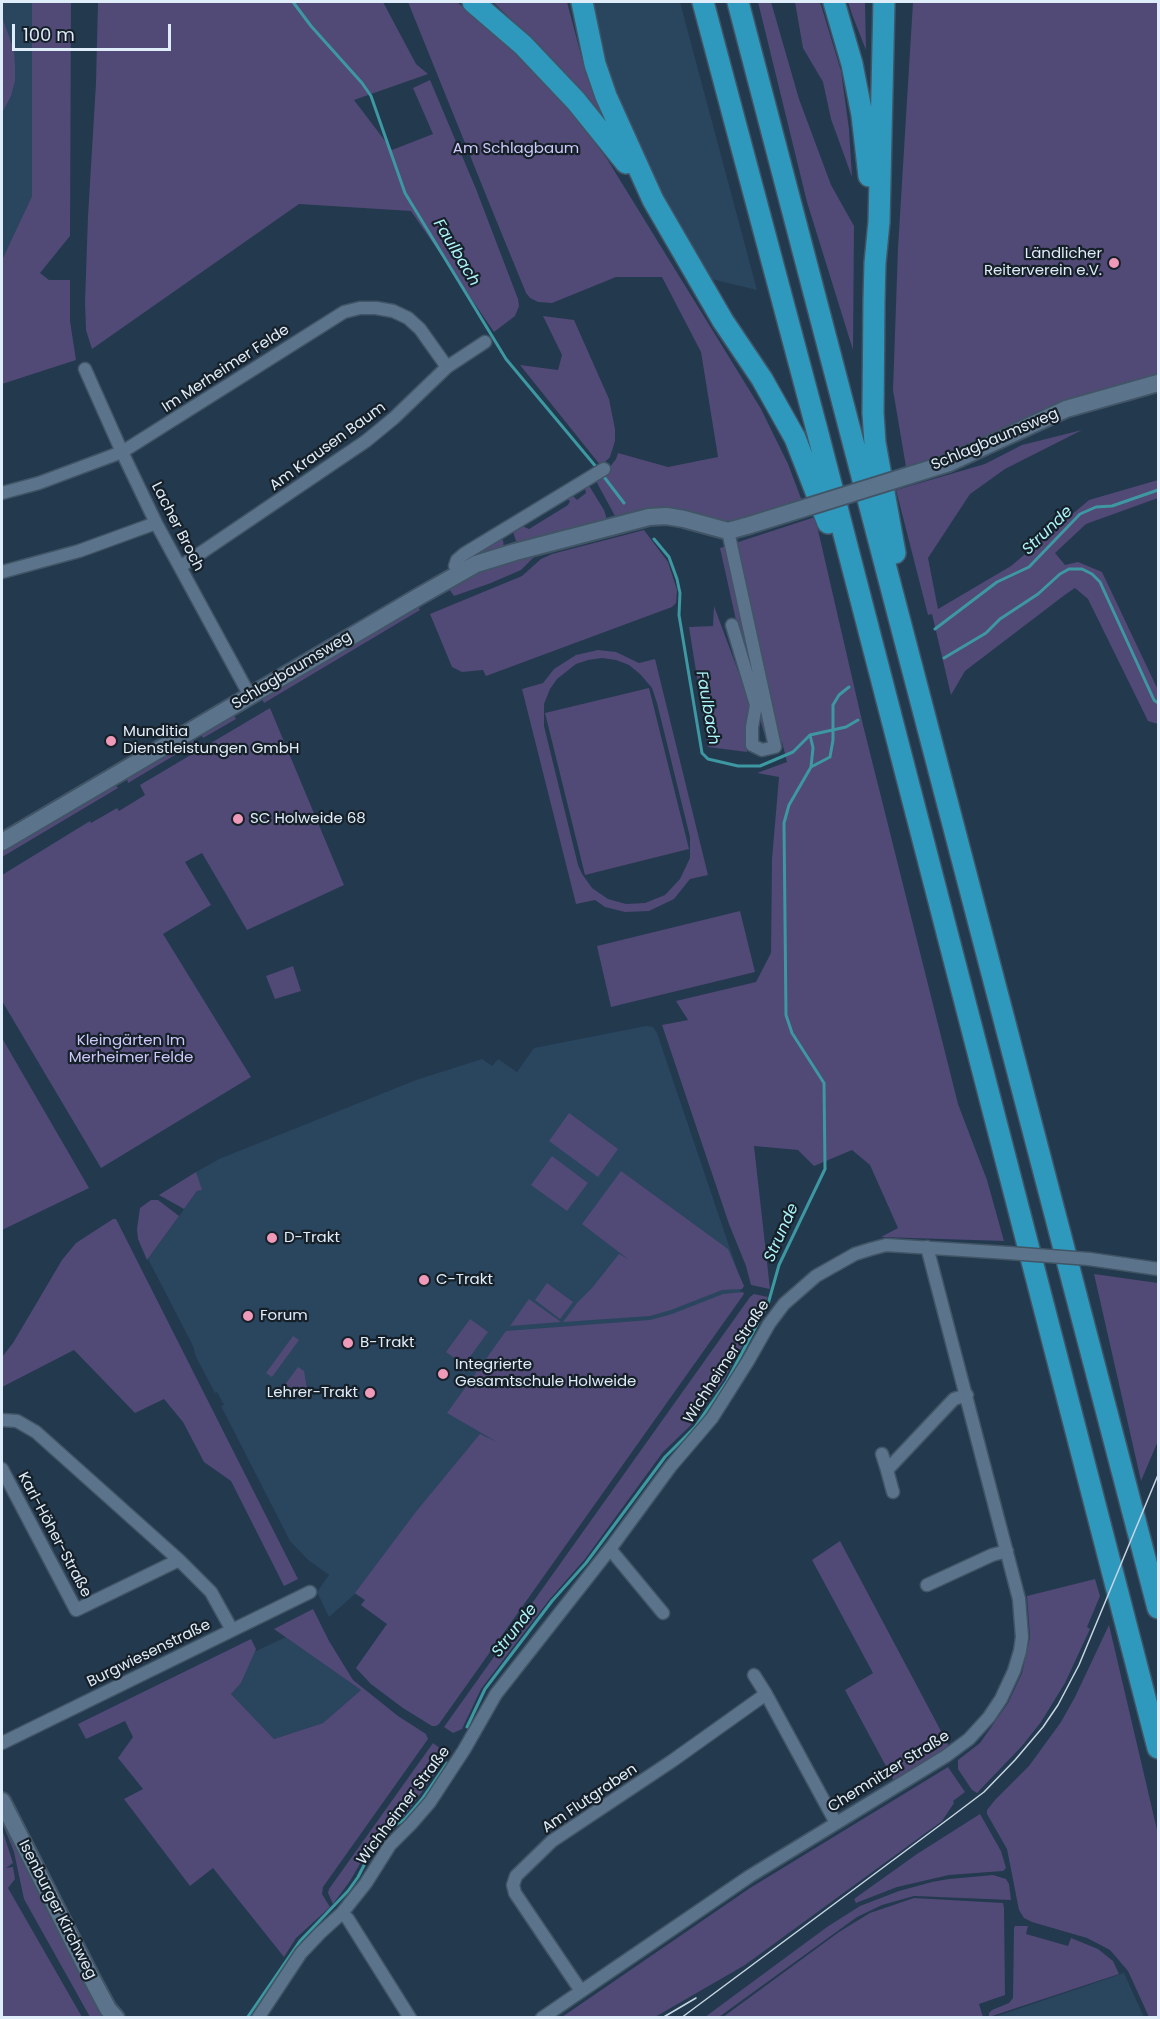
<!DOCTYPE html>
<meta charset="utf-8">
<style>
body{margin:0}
#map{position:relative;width:1160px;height:2019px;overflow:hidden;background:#23394e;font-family:Poppins,sans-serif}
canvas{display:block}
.frame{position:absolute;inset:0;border:3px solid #dfecf9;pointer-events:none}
.scale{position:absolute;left:12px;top:24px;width:159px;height:27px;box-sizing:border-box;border:3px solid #dfecf9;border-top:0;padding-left:8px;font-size:18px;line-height:21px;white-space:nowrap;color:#dfecf9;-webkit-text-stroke:4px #162029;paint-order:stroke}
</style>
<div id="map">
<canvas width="1160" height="2019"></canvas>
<div class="frame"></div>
<div class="scale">100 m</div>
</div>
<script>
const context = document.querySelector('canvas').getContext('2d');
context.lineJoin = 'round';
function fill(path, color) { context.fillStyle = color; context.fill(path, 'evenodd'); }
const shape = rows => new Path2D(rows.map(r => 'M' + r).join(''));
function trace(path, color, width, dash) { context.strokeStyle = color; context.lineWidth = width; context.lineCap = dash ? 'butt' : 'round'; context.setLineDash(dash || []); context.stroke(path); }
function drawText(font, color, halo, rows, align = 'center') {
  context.font = font + ' Poppins,sans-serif'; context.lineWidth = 4.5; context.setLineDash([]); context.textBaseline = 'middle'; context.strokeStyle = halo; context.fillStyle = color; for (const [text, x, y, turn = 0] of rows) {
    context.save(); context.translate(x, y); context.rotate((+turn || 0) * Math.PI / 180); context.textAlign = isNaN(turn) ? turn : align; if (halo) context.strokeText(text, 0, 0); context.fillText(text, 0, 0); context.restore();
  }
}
const built = shape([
 [2,2,32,2,32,196,2,260],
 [591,2,680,2,757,290,711,279,692,254,656,192,612,96],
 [646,1026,653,1027,657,1033,741,1281,744,1286,432,1726,403,1708,371,1684,356,1668,387,1624,361,1605,365,1600,355,1594,329,1617,317,1592,329,1575,308,1560,290,1541,221,1406,224,1405,222,1401,217,1392,215,1393,196,1357,193,1346,148,1259,197,1191,201,1190,196,1172,219,1159,416,1080,482,1059,492,1066,498,1059,517,1072,534,1048],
 [286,1637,361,1690,323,1723,274,1739,231,1694,241,1683,254,1652],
 [1124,1973,1144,2017,991,2018]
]);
const green = shape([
 [32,2,71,2,70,236,40,273,49,280,70,280,70,321,76,360,2,384,2,260,32,196],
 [98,2,383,2,416,64,428,74,354,100,392,150,433,134,413,88,430,80,476,189,518,299,519,306,515,316,494,332,411,211,299,204,92,349,86,330,85,302,88,216,96,83],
 [408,2,457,2,547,80,607,159,761,409,788,464,802,501,740,520,726,521,686,510,667,508,615,516,596,481,606,472,616,459,618,453,668,467,718,457,701,352,662,277,616,277,552,303,538,302,530,298,526,293,492,210],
 [493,2,567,2,586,74,607,127,579,90,539,46],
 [758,2,771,2,799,99,831,185,854,226,853,350,807,202],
 [795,2,819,2,821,5,841,71,849,129,852,177,831,119,823,82,803,48],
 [848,2,865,2,866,50,853,17],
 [913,2,1158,2,1158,379,984,443,906,467,893,390,898,248],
 [2,17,14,50,15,66,15,81,11,96,2,113],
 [543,316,574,320,609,399,615,429,615,441,610,457,601,466,520,365,558,370,562,355],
 [1082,430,1005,469,970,494,928,558,938,609,1011,566,1089,500,1158,480,1158,498,1086,524,1055,553,1065,565,1078,562,1102,572,1158,690,1158,724,1148,721,1088,599,1075,588,1066,594,965,671,951,695,932,614,928,615,896,490,985,464,1022,445],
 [588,484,604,510,606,516,606,523,520,543,516,541,513,532,515,528,520,525,529,529,568,505,570,501,564,497,568,495,573,496,577,500,586,493,585,488],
 [815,517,863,725,958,1104,987,1180,1004,1241,881,1237,898,1228,870,1165,852,1150,814,1166,798,1150,754,1146,770,1289,751,1285,746,1266,729,1224,662,1025,688,1020,676,1001,756,982,771,953,772,859,779,777,757,773,787,762,782,742,767,743,751,688,720,548],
 [644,530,668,562,677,590,676,603,672,607,486,676,483,670,462,672,452,667,430,614,522,576,541,559,552,554],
 [499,538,503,540,504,548,467,561,467,558],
 [537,554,521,570,491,583,454,596,447,586,466,575],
 [417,605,420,610,264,703,262,699,287,685,285,681],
 [714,606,751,706,746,739,747,752,708,747,689,627,713,626],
 [598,650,616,652,639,663,655,659,708,875,690,879,674,899,649,911,625,912,605,907,595,900,576,904,522,689,543,683,554,669,576,655],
 [602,658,616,660,629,665,640,674,652,688,657,703,690,837,690,858,680,879,665,895,645,903,626,904,608,899,592,888,582,874,578,865,544,726,544,704,550,689,557,679,576,664,588,660],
 [649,688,689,849,585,875,545,713],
 [270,708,344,885,247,930,202,853,185,862,211,905,163,934,251,1077,101,1168,2,1001,2,875,90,821,91,823,117,808,119,811,145,795,140,785],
 [233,713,236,719,203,738,199,731],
 [191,736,195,743,128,783,126,775],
 [113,782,118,788,2,857,2,848],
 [740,911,755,972,611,1007,597,946],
 [293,966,301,991,275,999,266,976],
 [2,1038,89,1188,2,1230],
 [569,1113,618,1149,598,1177,549,1141],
 [552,1156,588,1183,567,1211,531,1185],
 [621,1171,728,1249,744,1286,742,1289,722,1290,671,1310,650,1316,563,1322,577,1303,592,1288,619,1254,628,1259,582,1224],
 [196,1172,202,1190,197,1191,184,1209,159,1195],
 [151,1200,158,1200,179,1216,147,1260,138,1239,137,1229,140,1208],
 [113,1219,116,1219,298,1579,284,1586,231,1481,204,1462,183,1422,164,1399,135,1413,74,1350,2,1387,2,1357,13,1343,62,1260,76,1243],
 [1094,1274,1158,1283,1158,1441,1141,1481],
 [547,1283,573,1302,560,1319,535,1300],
 [743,1292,744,1294,439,1724,436,1726,432,1726,403,1708,371,1684,356,1668,387,1624,361,1605,365,1600,355,1593,415,1513,480,1434,497,1442,447,1413,506,1331,650,1320,672,1314,723,1294],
 [754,1294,768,1297,724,1380,690,1426,663,1452,585,1559,549,1600,481,1689,462,1729,453,1733,444,1727,750,1297],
 [529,1299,561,1322,510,1326],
 [470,1319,488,1332,464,1365,446,1352],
 [293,1336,299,1340,272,1377,266,1373],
 [298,1367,304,1371,307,1389,292,1392,284,1386],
 [840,1541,950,1748,895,1783,845,1690,873,1673,812,1560],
 [1095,1579,1100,1596,1087,1627,1090,1629,1065,1683,1041,1722,1022,1746,977,1793,972,1790,958,1769,958,1760,980,1743,1008,1703,1022,1673,1030,1637,1027,1596],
 [313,1609,329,1641,353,1680,398,1716,426,1734,428,1739,323,1887,322,1894,330,1907,296,1938,284,1957,213,1868,190,1886,124,1799,143,1789,118,1758,133,1737,125,1721,86,1739,78,1724,251,1639,256,1649,241,1683,231,1694,274,1739,323,1723,361,1690,274,1629],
 [1109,1625,1158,1834,1158,2017,1149,2017,1128,1971,1110,1950,1087,1938,1032,1922,1024,1918,1019,1910,1007,1849,987,1814,987,1810,995,1800,1029,1766,1061,1722,1075,1697],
 [433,1743,445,1752,446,1758,404,1817,377,1834,350,1881,333,1904,328,1893,329,1889],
 [948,1767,965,1792,953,1801,954,1803,942,1821,745,1965,655,2017,562,2017,750,1888],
 [980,1814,1001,1851,1006,1868,1003,1871,949,1875,897,1887,856,1903,854,1899,917,1854],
 [2,1818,108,2017,90,2017,24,1899,14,1852,2,1822],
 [2,1829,13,1863,6,1868,13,1867,15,1879,8,1888,82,2017,2,2017],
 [993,1875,1006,1879,1009,1884,1011,1900,914,1896,882,1905,857,1917,719,2017,705,2017,827,1927,860,1906,899,1891,932,1882,949,1879],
 [914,1898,1003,1903,1004,1908,1005,1995,979,2004,983,2017,723,2017,839,1932,870,1913],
 [1015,1926,1028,1926,1026,1934,1068,1946,1071,1938,1098,1949,1113,1961,1119,1974,989,2017,989,2013,992,2010,1009,2003,1013,1998,1014,1928]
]);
const stream = shape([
 [293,2,311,26,362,83,371,96,405,193,506,359,597,468],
 [601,473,624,503],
 [654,539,669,557,677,579,680,593,679,615,702,753,708,759,738,766,760,766,793,752,810,735,846,727,858,720],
 [935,629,997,582,1029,567,1080,514,1096,507,1112,506,1158,490],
 [944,658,986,633,1000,619,1038,594,1060,574,1069,569,1082,569,1092,574,1100,582,1154,700,1158,703],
 [810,735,813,748,811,767],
 [467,1727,485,1689,552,1601,586,1563,665,1457,695,1427,727,1381,768,1304,779,1265,825,1169,824,1083,792,1033,786,1015,784,823,789,805,811,767,830,757,833,740,833,705,839,695,849,687],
 [247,2018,300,1941,348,1891,358,1877,379,1836,405,1819,422,1799,447,1763]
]);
const street = shape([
 [85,369,122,452,156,523,250,696],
 [2,493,39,483,122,452,344,312,360,308,376,308,393,311,408,318,420,329,447,367],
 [728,531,775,747,762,750,752,745,752,727,756,705,732,625],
 [180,567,366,441,394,418,447,367,485,342],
 [2,572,79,551,156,523],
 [459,573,455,566,457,560,464,554,604,469],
 [1089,1259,1158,1269],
 [2,1420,17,1421,36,1432,179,1560,211,1592,232,1630],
 [882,1454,887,1470],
 [2,1469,76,1610,179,1560],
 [893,1492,887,1470,954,1399,967,1395],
 [610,1549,663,1613],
 [927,1585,992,1555,1007,1551],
 [754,1675,766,1694],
 [2,1743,310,1592],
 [342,1913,348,1919,410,2018],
 [581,1991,515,1893,513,1885,516,1876,552,1841,672,1761,766,1694,836,1823],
 [258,2018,301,1953,320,1933,342,1913,366,1883,390,1845,411,1824,430,1802,464,1750,496,1694,610,1549,671,1466,712,1418,748,1361,769,1324,784,1304,816,1276,855,1254,871,1249,886,1245,1009,1253],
 [542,2018,750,1876,946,1756,969,1739,989,1717,1001,1699,1014,1671,1020,1651,1022,1637,1019,1599,927,1247]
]);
const secondary = shape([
 [949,463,1066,409,1158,383],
 [2,842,418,597,476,564,515,552,649,517,666,516,684,519,728,531,750,525],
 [2,1801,92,1979,108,2009,116,2018]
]);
const highway = shape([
 [473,2,523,45,576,101,626,163],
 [582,2,595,64,606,96,653,200,723,321,762,379,795,438,828,523],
 [703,2,817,430,1158,1748],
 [738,2,1158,1608],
 [834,2,852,64,862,115,869,176],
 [884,2,879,222,875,263,874,301,873,413,875,443,895,553]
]);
const tram = shape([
 [662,2018,696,1998],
 [681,2018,951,1817,984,1792,1015,1760,1043,1727,1058,1705,1079,1665,1158,1475]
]);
const streetBridge = shape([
 [1009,1253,1089,1259]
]);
const secondaryBridge = shape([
 [750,525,949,463]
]);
const markers = [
 [1114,263,6,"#ef9ab8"],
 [111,741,6,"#ef9ab8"],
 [238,819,6,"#ef9ab8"],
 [272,1238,6,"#ef9ab8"],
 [424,1280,6,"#ef9ab8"],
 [248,1316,6,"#ef9ab8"],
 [348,1343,6,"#ef9ab8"],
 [443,1374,6,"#ef9ab8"],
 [370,1393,6,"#ef9ab8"]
];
const parkNames = [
 ["Am Schlagbaum",516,149],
 ["Kleingärten Im",131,1041],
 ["Merheimer Felde",131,1058]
];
const poiNames = [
 ["Ländlicher",1102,254,"right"],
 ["Reiterverein e.V.",1102,271,"right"],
 ["Munditia",123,732],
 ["Dienstleistungen GmbH",123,749],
 ["SC Holweide 68",250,819],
 ["D-Trakt",284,1238],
 ["C-Trakt",436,1280],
 ["Forum",260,1316],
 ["B-Trakt",360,1343],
 ["Integrierte",455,1365],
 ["Gesamtschule Holweide",455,1382],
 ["Lehrer-Trakt",358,1393,"right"]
];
const streetNames = [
 ["Im Merheimer Felde",226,369,-33],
 ["Schlagbaumsweg",995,440,-23],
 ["Am Krausen Baum",328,447,-36],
 ["Lacher Broch",177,527,63],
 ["Schlagbaumsweg",292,671,-31],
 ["Wichheimer Straße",727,1362,-57],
 ["Karl-Höher-Straße",54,1535,62],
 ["Burgwiesenstraße",149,1654,-26],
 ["Chemnitzer Straße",889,1772,-32],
 ["Am Flutgraben",590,1799,-34],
 ["Wichheimer Straße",404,1806,-53],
 ["Isenburger Kirchweg",57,1910,63]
];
const waterNames = [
 ["Faulbach",456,253,59],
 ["Strunde",1048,531,-44],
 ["Faulbach",707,708,80],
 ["Strunde",782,1233,-66],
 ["Strunde",515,1631,-52]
];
fill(built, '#2a455e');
fill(green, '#514976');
trace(stream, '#3d98a1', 3);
trace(street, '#415566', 15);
trace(secondary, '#415566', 20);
trace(highway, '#415566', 24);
trace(street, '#5c748b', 12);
trace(secondary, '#5c748b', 16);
trace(highway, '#2f99bd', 21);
trace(tram, '#c8d6e4', 1.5);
trace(streetBridge, '#415566', 15, []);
trace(secondaryBridge, '#415566', 20, []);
trace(streetBridge, '#5c748b', 12);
trace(secondaryBridge, '#5c748b', 16);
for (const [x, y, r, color] of markers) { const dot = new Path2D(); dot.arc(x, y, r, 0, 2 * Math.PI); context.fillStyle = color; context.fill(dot); trace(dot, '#162029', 2); }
drawText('15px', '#cfc8fa', '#162029', parkNames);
drawText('15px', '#dfecf9', '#162029', poiNames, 'left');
drawText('15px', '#dfecf9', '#162029', streetNames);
drawText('italic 16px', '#acf2f9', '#162029', waterNames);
</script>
